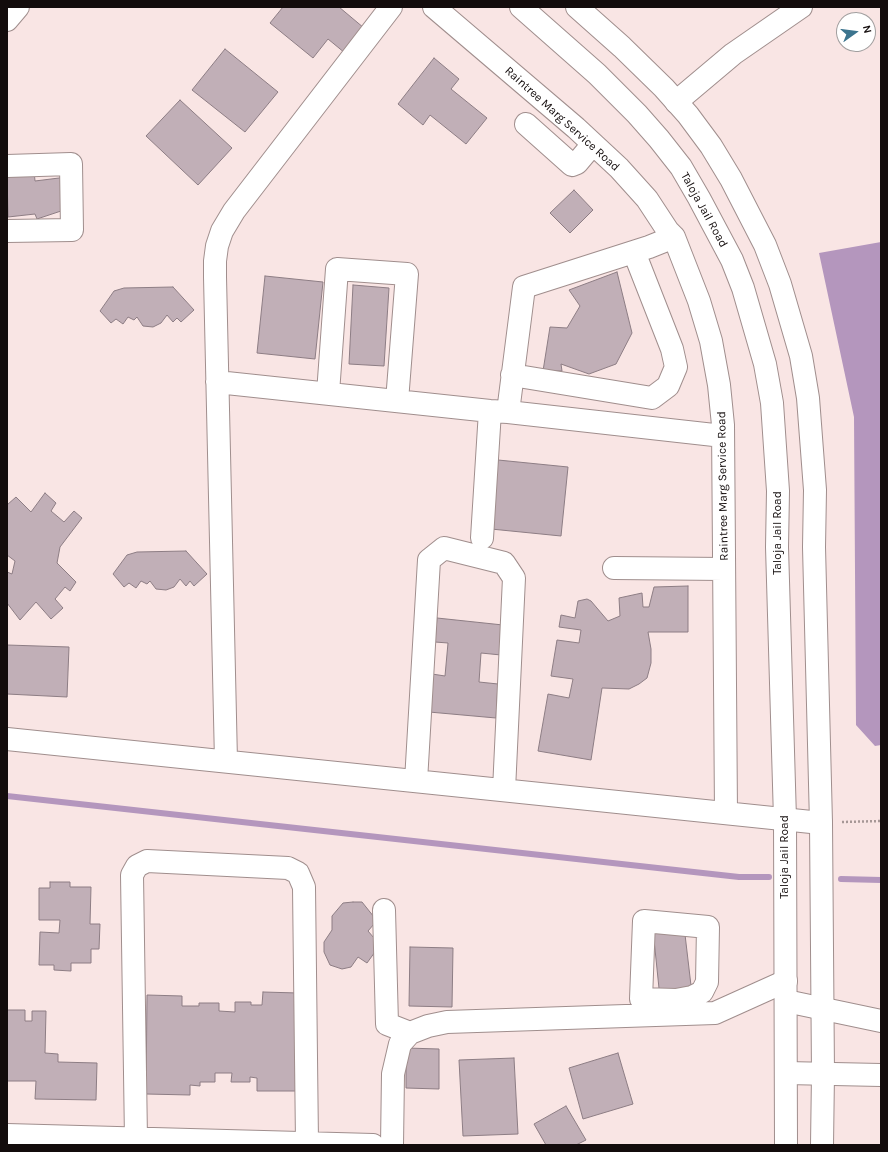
<!DOCTYPE html>
<style>
body{margin:0}
#map{position:relative;width:888px;height:1152px;overflow:hidden;background:#f9e5e4;font-family:Karla,sans-serif}
canvas{display:block}
.frame{position:absolute;inset:0;border:8px solid #130c0c;pointer-events:none}
.north{position:absolute;left:836px;top:12px;width:40px;height:40px;box-sizing:border-box;background:#fff;border:1px solid #a19e9e;border-radius:50%;rotate:76deg;font-size:11px;font-weight:700;line-height:16px;text-align:center;color:#130c0c}
.north::after{content:'';display:block;margin:auto;width:14px;height:18px;background:#3c748e;clip-path:polygon(50% 0,100% 100%,50% 72%,0 100%)}
</style>
<div id="map">
<canvas width="888" height="1152"></canvas>
<div class="frame"></div>
<div class="north">N</div>
</div>
<script>
const context = document.querySelector('canvas').getContext('2d');
context.lineJoin = 'round';
function fill(path, color) { context.fillStyle = color; context.fill(path, 'evenodd'); }
const shape = rows => new Path2D(rows.map(r => 'M' + r).join(''));
function trace(path, color, width, dash) { context.strokeStyle = color; context.lineWidth = width; context.lineCap = dash ? 'butt' : 'round'; context.setLineDash(dash || []); context.stroke(path); }
function drawText(font, color, halo, rows, align = 'center') {
  context.font = font + ' Karla,sans-serif'; context.lineWidth = 4; context.setLineDash([]); context.textBaseline = 'middle'; context.strokeStyle = halo; context.fillStyle = color; for (const [text, x, y, turn = 0] of rows) {
    context.save(); context.translate(x, y); context.rotate((+turn || 0) * Math.PI / 180); context.textAlign = isNaN(turn) ? turn : align; if (halo) context.strokeText(text, 0, 0); context.fillText(text, 0, 0); context.restore();
  }
}
const water = shape([
 [881,242,881,745,875,746,856,725,854,417,819,253]
]);
const stream = shape([
 [7,796,739,877,769,877],
 [841,879,881,880]
]);
const building = shape([
 [283,7,339,7,364,28,345,53,328,39,313,58,270,23,283,7],
 [225,49,278,92,245,132,192,90,225,49],
 [434,58,459,79,451,89,487,118,466,144,430,115,423,125,398,104,434,58],
 [180,100,232,148,198,185,146,136,180,100],
 [34,170,35,181,67,177,67,209,37,219,35,214,8,217,7,173,34,170],
 [574,190,593,210,570,233,550,213,574,190],
 [617,272,632,333,616,364,589,374,561,364,562,371,543,371,550,327,567,328,580,306,569,290,617,272],
 [265,276,323,282,315,359,257,353,265,276],
 [353,285,389,288,384,366,349,364,353,285],
 [173,287,194,310,181,322,177,318,173,322,167,315,161,323,153,327,143,326,137,317,134,320,128,317,123,324,116,319,111,323,100,311,114,291,124,288,173,287],
 [498,460,568,467,561,536,491,529,498,460],
 [45,493,56,503,51,511,64,522,74,511,82,518,60,547,57,563,76,582,70,591,65,587,55,599,63,608,51,619,36,602,20,620,7,603,7,572,12,574,15,561,7,555,7,505,16,497,31,512,45,493],
 [186,551,207,574,194,586,190,581,186,586,180,579,174,587,166,590,156,589,150,581,147,584,141,581,136,588,129,583,124,587,113,574,127,555,137,552,186,551],
 [688,586,688,632,648,632,651,649,651,663,647,678,639,684,629,689,602,688,591,760,538,751,548,694,569,698,573,679,551,676,557,640,579,643,581,630,559,627,561,615,575,618,578,601,587,599,591,601,608,621,620,616,619,598,642,593,643,607,649,607,654,587,688,586],
 [437,618,503,625,501,655,481,653,479,682,498,684,496,718,429,712,432,674,445,676,448,643,435,642,437,618],
 [7,645,69,647,67,697,7,694,7,645],
 [50,882,70,882,70,887,91,887,90,924,100,924,99,949,91,949,91,963,71,963,71,971,54,970,54,965,39,965,40,932,59,933,60,920,39,920,39,888,50,888,50,882],
 [353,902,362,902,374,917,374,924,368,931,380,945,367,963,358,957,351,967,342,969,330,965,324,952,324,942,332,930,332,916,343,903,353,902],
 [684,926,692,994,660,998,653,930,684,926],
 [410,947,453,948,452,1007,409,1006,410,947],
 [263,992,298,993,297,1091,257,1091,257,1078,250,1077,250,1082,231,1082,232,1073,215,1073,215,1082,200,1082,200,1086,190,1085,190,1095,146,1094,147,995,182,996,182,1006,199,1006,199,1003,219,1003,219,1011,235,1012,235,1002,251,1002,251,1005,262,1005,263,992],
 [7,1010,25,1010,25,1021,32,1021,32,1011,46,1011,45,1053,58,1054,58,1062,97,1063,96,1100,35,1099,36,1081,7,1081,7,1010],
 [406,1048,439,1049,439,1089,406,1088,406,1048],
 [618,1053,633,1104,583,1119,569,1068,618,1053],
 [514,1058,518,1134,463,1136,459,1060,514,1058],
 [566,1106,586,1140,576,1145,546,1145,534,1124,566,1106]
]);
const path = shape([
 [842,822,881,821]
]);
const minor = shape([
 [434,7,576,128,619,168,647,199,668,231,674,237,699,301,711,341,719,385,723,425,726,813],
 [7,20,18,7],
 [676,102,733,54,801,7],
 [526,124,572,165,577,163,593,144],
 [7,166,71,164,72,230,7,231],
 [512,375,652,398,668,386,676,367,672,349,634,252],
 [217,382,490,411,508,412,723,436],
 [328,393,337,269,407,274,397,401],
 [508,412,524,287,649,247,674,237],
 [482,538,490,411],
 [614,568,724,569],
 [7,739,821,823],
 [226,761,215,277,215,261,217,246,222,231,234,211,391,7],
 [416,781,429,560,444,548,504,563,514,578,504,790],
 [384,910,387,1024,410,1033],
 [644,921,708,927,707,982,702,992,692,997,676,1000,641,999,644,921],
 [786,1001,881,1021],
 [786,1073,881,1075],
 [7,1135,373,1145],
 [136,1139,132,875,137,866,147,861,288,868,298,873,304,887,307,1143],
 [392,1145,393,1074,400,1044,410,1033,428,1026,447,1022,715,1013,786,981]
]);
const major = shape([
 [521,7,597,74,637,114,659,139,681,167,699,198,732,260,743,288,765,364,772,403,778,491,777,547,785,819,786,1145],
 [577,7,622,47,664,88,688,115,711,146,731,179,765,245,780,284,801,356,808,398,815,490,814,547,821,823,823,1074,822,1145]
]);
const streetNames = [
 ["Raintree Marg Service Road",562,119,42],
 ["Taloja Jail Road",704,210,61],
 ["Raintree Marg Service Road",723,486,-91],
 ["Taloja Jail Road",778,533,-90],
 ["Taloja Jail Road",785,857,-90]
];
fill(water, '#b496bd');
trace(stream, '#b496bd', 6);
fill(building, '#c1afb7');
trace(building, '#8d7d84', 1);
trace(minor, '#a08e8d', 24);
trace(major, '#a08e8d', 24);
trace(path, '#a69796', 2.5, [2, 2]);
trace(minor, '#fff', 22);
trace(major, '#fff', 22);
drawText('12px', '#130c0c', '#fff', streetNames);
</script>
